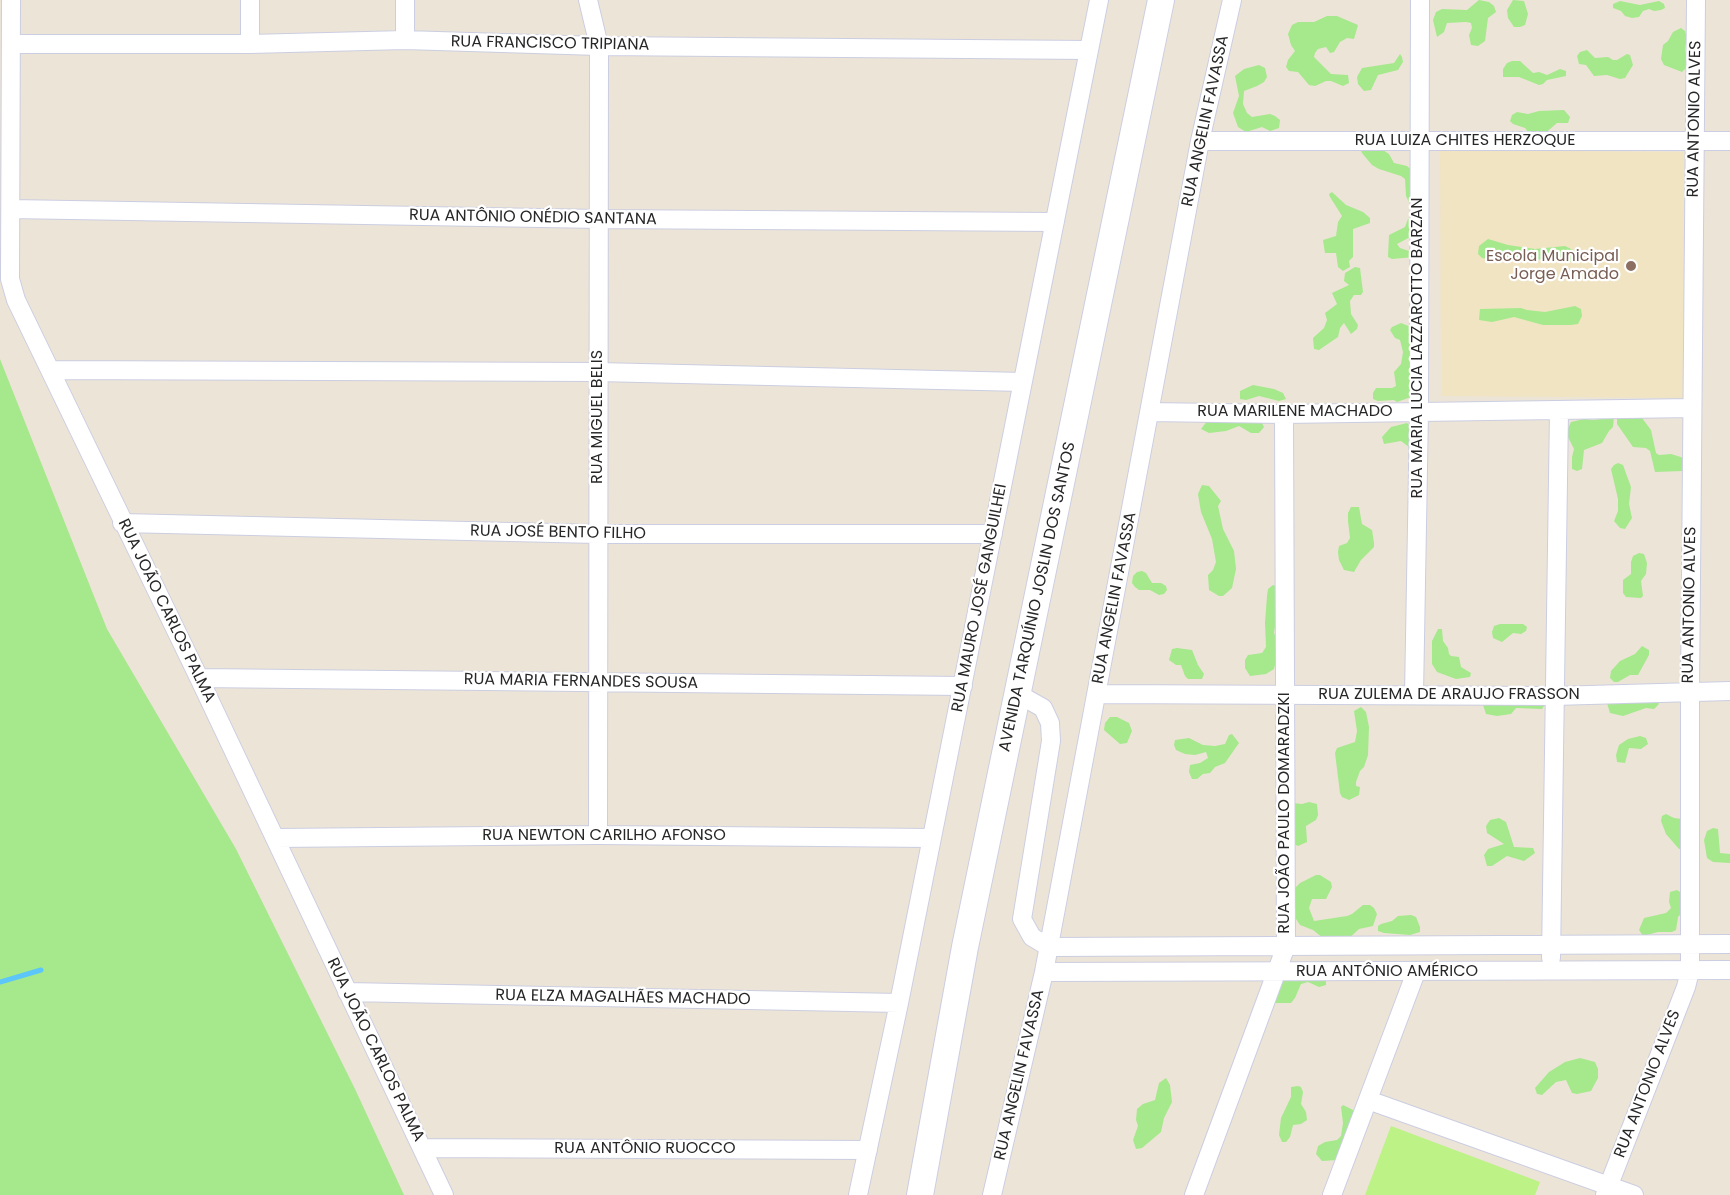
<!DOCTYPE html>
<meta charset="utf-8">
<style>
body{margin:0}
canvas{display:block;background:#ece4d6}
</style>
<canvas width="1730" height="1195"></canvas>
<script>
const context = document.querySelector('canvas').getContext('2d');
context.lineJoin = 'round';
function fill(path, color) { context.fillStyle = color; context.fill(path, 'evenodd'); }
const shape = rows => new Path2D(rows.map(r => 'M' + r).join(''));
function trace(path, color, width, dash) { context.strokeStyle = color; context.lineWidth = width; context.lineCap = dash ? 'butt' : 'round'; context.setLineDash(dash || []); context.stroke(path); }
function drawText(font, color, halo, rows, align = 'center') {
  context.font = font + ' Poppins,sans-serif'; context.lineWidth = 4.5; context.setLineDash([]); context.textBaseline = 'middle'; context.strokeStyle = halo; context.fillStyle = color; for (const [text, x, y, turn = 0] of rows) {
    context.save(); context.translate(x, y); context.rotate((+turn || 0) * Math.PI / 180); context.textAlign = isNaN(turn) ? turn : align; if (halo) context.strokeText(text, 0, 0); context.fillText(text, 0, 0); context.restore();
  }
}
const education = shape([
 [1440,150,1684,152,1684,398,1441,396]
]);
const green = shape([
 [1479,0,1489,2,1494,6,1496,12,1488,18,1485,41,1478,46,1471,45,1469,35,1472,28,1471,23,1466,22,1447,23,1444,32,1437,37,1433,20,1436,12,1442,9,1467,10],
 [1513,0,1524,1,1528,14,1525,25,1520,27,1514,27,1508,18,1507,10],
 [1620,1,1640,5,1659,1,1664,4,1665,8,1661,10,1654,11,1649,9,1643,11,1639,17,1632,18,1625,16,1621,11,1613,8,1613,4],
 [1327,16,1337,16,1358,25,1354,39,1347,38,1340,42,1334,52,1330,53,1326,47,1318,49,1315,53,1314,57,1331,74,1348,75,1349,83,1343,86,1331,81,1326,81,1315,86,1309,85,1298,72,1289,71,1286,67,1288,60,1295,51,1291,45,1288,34,1292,25,1298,22,1314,22],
 [1681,28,1685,31,1687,38,1685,49,1687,60,1686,68,1682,72,1664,65,1661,59,1663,45,1668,41,1673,32],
 [1587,50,1595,58,1608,57,1613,60,1617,60,1627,54,1630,55,1633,65,1625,78,1620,79,1607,75,1594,76,1586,65,1579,64,1577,56,1580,52],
 [1400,54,1402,57,1403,62,1398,70,1378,75,1371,90,1364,91,1358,84,1357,77,1362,68,1394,63],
 [1512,61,1520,61,1533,73,1539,72,1547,75,1560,69,1566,71,1566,76,1547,80,1543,84,1539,85,1519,77,1503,77,1503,69,1507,63],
 [1259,65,1265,68,1267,77,1264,82,1257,86,1244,91,1243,104,1247,113,1252,117,1270,114,1275,116,1280,120,1279,128,1270,131,1262,127,1246,132,1238,127,1233,113,1239,96,1235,76,1244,69],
 [1564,110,1570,117,1568,123,1557,123,1543,135,1529,133,1525,128,1513,124,1510,121,1512,115,1517,112,1528,114,1539,111],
 [1360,148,1383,150,1389,154,1394,163,1407,166,1414,172,1413,202,1409,202,1406,196,1405,179,1401,176,1379,169,1372,165,1362,153],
 [1332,192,1346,205,1363,212,1370,218,1370,223,1353,229,1353,257,1349,261,1350,267,1343,271,1338,267,1336,253,1325,253,1323,240,1336,236,1338,222,1342,216,1330,197,1329,194],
 [1408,219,1413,223,1412,236,1397,244,1400,248,1415,253,1414,257,1392,259,1388,257,1389,235,1405,227],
 [1488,239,1508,245,1535,249,1565,246,1575,251,1577,258,1568,263,1519,257,1501,261,1482,258,1478,254,1479,246],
 [1355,267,1360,268,1363,292,1361,295,1354,295,1350,301,1351,314,1358,325,1357,329,1351,334,1344,323,1340,328,1338,337,1319,350,1314,349,1313,338,1324,328,1327,320,1325,313,1337,304,1332,293,1349,285,1344,281,1345,273],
 [1575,306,1581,309,1582,316,1578,324,1571,325,1543,325,1514,317,1492,322,1479,320,1480,309,1521,308,1527,310,1545,312],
 [1401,323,1411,327,1411,397,1397,402,1394,400,1378,401,1373,399,1373,393,1376,388,1392,388,1396,386,1394,372,1401,364,1403,352,1400,340,1395,338,1390,330,1392,327],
 [0,359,107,629,236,849,355,1089,404,1195,0,1195],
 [1253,385,1274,389,1283,393,1286,399,1279,401,1259,396,1246,400,1240,399,1240,391],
 [1614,417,1613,427,1609,431,1602,443,1584,450,1582,469,1577,471,1572,469,1572,457,1574,449,1566,433,1571,422,1584,419,1594,420],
 [1617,417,1642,418,1651,430,1656,453,1659,455,1671,454,1684,458,1685,467,1682,471,1655,472,1650,451,1646,448,1633,447,1617,424],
 [1208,420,1261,421,1264,427,1259,433,1251,433,1239,426,1226,431,1209,433,1201,429],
 [1407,423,1411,427,1414,446,1409,447,1401,441,1384,444,1382,437,1391,427],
 [1618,463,1623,465,1631,487,1629,504,1632,518,1625,529,1620,528,1614,521,1618,511,1618,499,1611,469,1614,465],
 [1202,485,1209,486,1221,501,1218,506,1223,529,1234,551,1236,569,1232,588,1223,596,1219,596,1209,590,1208,575,1213,570,1216,562,1212,539,1201,512,1198,494],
 [1351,507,1359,507,1362,524,1372,530,1374,543,1374,547,1361,560,1354,572,1344,570,1339,560,1338,552,1339,546,1347,543,1350,538,1348,521,1348,513],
 [1639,553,1644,554,1647,563,1646,574,1641,581,1643,596,1641,598,1626,597,1623,593,1623,580,1631,574,1631,562,1633,556],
 [1142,571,1146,573,1152,583,1161,583,1166,586,1167,590,1164,594,1159,595,1150,590,1139,590,1135,587,1132,583,1133,576,1137,572],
 [1273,585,1276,586,1277,614,1274,633,1277,640,1276,661,1274,669,1266,674,1250,676,1245,668,1245,660,1248,655,1262,653,1266,647,1265,623,1267,596,1268,589],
 [1500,624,1523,624,1527,627,1526,631,1521,634,1513,633,1502,642,1493,638,1492,632,1494,626],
 [1438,629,1442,629,1443,641,1448,648,1449,654,1451,656,1459,657,1461,667,1471,673,1470,677,1456,679,1437,672,1432,664,1432,641],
 [1642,646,1649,650,1649,655,1638,675,1630,675,1618,682,1614,682,1610,678,1611,671,1620,661,1635,654],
 [1177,648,1192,650,1198,665,1204,674,1202,679,1188,679,1185,676,1181,665,1176,665,1169,660,1172,649],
 [1486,700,1543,701,1544,706,1542,709,1516,708,1511,714,1497,716,1486,714,1483,705],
 [1656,700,1659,704,1654,709,1646,708,1623,716,1610,713,1607,703],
 [1361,707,1366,712,1369,727,1368,755,1364,767,1360,771,1356,782,1356,786,1360,787,1359,795,1349,800,1342,797,1340,793,1335,753,1337,748,1355,742,1357,731,1354,711],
 [1110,717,1117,717,1129,723,1132,731,1127,743,1120,744,1104,730,1105,723],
 [1232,734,1239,743,1225,763,1215,767,1210,773,1203,774,1197,779,1192,779,1189,772,1190,765,1200,763,1208,758,1206,752,1195,755,1185,754,1176,750,1174,745,1175,740,1189,738,1203,745,1215,746,1225,744,1229,735],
 [1640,736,1646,738,1648,744,1641,749,1629,748,1625,763,1617,762,1616,755,1619,745,1628,739],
 [1309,802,1317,804,1318,815,1316,820,1306,826,1307,842,1298,846,1294,844,1292,803,1302,804],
 [1666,814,1674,818,1682,819,1683,849,1679,849,1666,834,1661,821,1662,816],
 [1499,818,1506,822,1514,847,1533,848,1535,853,1524,861,1507,856,1492,866,1487,866,1484,855,1488,849,1504,844,1487,833,1486,826,1490,820],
 [1713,828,1718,829,1720,853,1730,854,1730,863,1713,862,1707,858,1704,840,1707,831],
 [1316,875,1320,875,1331,882,1332,887,1326,899,1312,899,1309,908,1314,921,1347,916,1352,914,1363,905,1370,905,1374,908,1377,914,1373,926,1359,929,1345,942,1324,939,1313,930,1300,925,1296,919,1296,909,1292,898,1293,890,1300,883],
 [1677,890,1683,894,1682,913,1678,917,1676,930,1672,932,1658,932,1643,936,1639,930,1644,918,1666,913,1671,908,1669,902,1670,892],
 [1411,915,1416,917,1420,927,1420,932,1410,935,1384,933,1378,931,1378,926,1381,924,1392,921,1398,916],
 [1281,976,1326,978,1326,985,1319,987,1308,982,1301,984,1295,998,1291,1003,1275,1003,1273,1001],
 [1580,1058,1595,1062,1598,1069,1598,1078,1591,1091,1577,1094,1572,1093,1566,1080,1556,1082,1542,1095,1537,1094,1535,1088,1549,1072,1565,1062],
 [1166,1078,1170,1085,1172,1102,1164,1118,1161,1132,1142,1148,1136,1149,1133,1140,1138,1126,1136,1120,1137,1109,1143,1104,1155,1100,1159,1083],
 [1298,1086,1301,1087,1303,1092,1301,1104,1306,1112,1307,1120,1301,1124,1293,1125,1290,1137,1286,1142,1282,1142,1279,1135,1281,1118,1291,1097,1291,1087],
 [1343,1105,1353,1110,1354,1119,1337,1160,1322,1161,1316,1154,1318,1146,1325,1142,1337,1140,1341,1136,1343,1123,1341,1107]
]);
const pitch = shape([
 [1391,1126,1540,1182,1535,1195,1365,1195]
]);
const stream = shape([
 [0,982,41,970]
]);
const street = shape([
 [11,0,10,279,16,300,199,678,444,1195],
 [405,0,405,40],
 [588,0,599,46,598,835],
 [11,44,250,44,405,40,599,46,1089,50],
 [250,44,250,0],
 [1200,141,1730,141],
 [11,209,600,219,1055,222],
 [50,370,598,372,1023,382],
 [1150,412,1284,414,1692,408],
 [122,523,597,534,993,534],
 [199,678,963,686],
 [1018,694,1043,708,1050,723,1051,741,1022,919,1032,937,1049,947,1730,944],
 [1096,694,1554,696,1730,691],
 [1414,695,1419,412,1420,0],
 [275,838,598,835,932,838],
 [1551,958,1559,411],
 [1044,972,1730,970],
 [347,992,899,1003],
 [1368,1100,1634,1195],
 [422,1148,868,1150],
 [858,1195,899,1003,1099,0],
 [992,1195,1044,972,1200,141,1232,0],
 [1194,1195,1286,946,1284,414],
 [1332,1195,1416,972],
 [1605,1195,1686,987,1690,971,1690,692,1696,0]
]);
const secondary = shape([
 [920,1195,965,947,1161,0]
]);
const markers = [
 [1631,266,6,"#8d6e63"]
];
const streetNames = [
 ["RUA FRANCISCO TRIPIANA",550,44,1],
 ["RUA ANTONIO ALVES",1695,119,-89],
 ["RUA ANGELIN FAVASSA",1206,121,-78],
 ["RUA LUIZA CHITES HERZOQUE",1465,141],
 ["RUA ANTÔNIO ONÉDIO SANTANA",533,218,1],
 ["RUA MARIA LUCIA LAZZAROTTO BARZAN",1418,348,-90],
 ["RUA MARILENE MACHADO",1295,412],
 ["RUA MIGUEL BELIS",598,417,-90],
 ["RUA JOSÉ BENTO FILHO",558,533,1],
 ["AVENIDA TARQUÍNIO JOSLIN DOS SANTOS",1038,597,-78],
 ["RUA MAURO JOSÉ GANGUILHEI",980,598,-79],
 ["RUA ANGELIN FAVASSA",1115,598,-79],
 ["RUA ANTONIO ALVES",1690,605,-89],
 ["RUA JOÃO CARLOS PALMA",166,611,64],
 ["RUA MARIA FERNANDES SOUSA",581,682,1],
 ["RUA ZULEMA DE ARAUJO FRASSON",1449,695],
 ["RUA JOÃO PAULO DOMARADZKI",1285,813,-90],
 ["RUA NEWTON CARILHO AFONSO",604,836],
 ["RUA ANTÔNIO AMÉRICO",1387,972],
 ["RUA ELZA MAGALHÃES MACHADO",623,998,1],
 ["RUA JOÃO CARLOS PALMA",375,1050,64],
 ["RUA ANGELIN FAVASSA",1020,1075,-77],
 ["RUA ANTONIO ALVES",1648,1084,-69],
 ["RUA ANTÔNIO RUOCCO",645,1149]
];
const educationNames = [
 ["Escola Municipal",1619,257],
 ["Jorge Amado",1619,275]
];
fill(education, '#f0e4c3');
fill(green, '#a5e98c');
fill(pitch, '#bcf286');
trace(stream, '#5cc5fa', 5);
trace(street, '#cbcee2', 20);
trace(secondary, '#cbcee2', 28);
trace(street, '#fff', 18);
trace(secondary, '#fff', 26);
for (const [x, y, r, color] of markers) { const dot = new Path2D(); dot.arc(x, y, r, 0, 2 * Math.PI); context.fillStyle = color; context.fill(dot); trace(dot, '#fff', 2); }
drawText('16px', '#272727', '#fff', streetNames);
drawText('16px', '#785e54', '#fff', educationNames, 'right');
</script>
